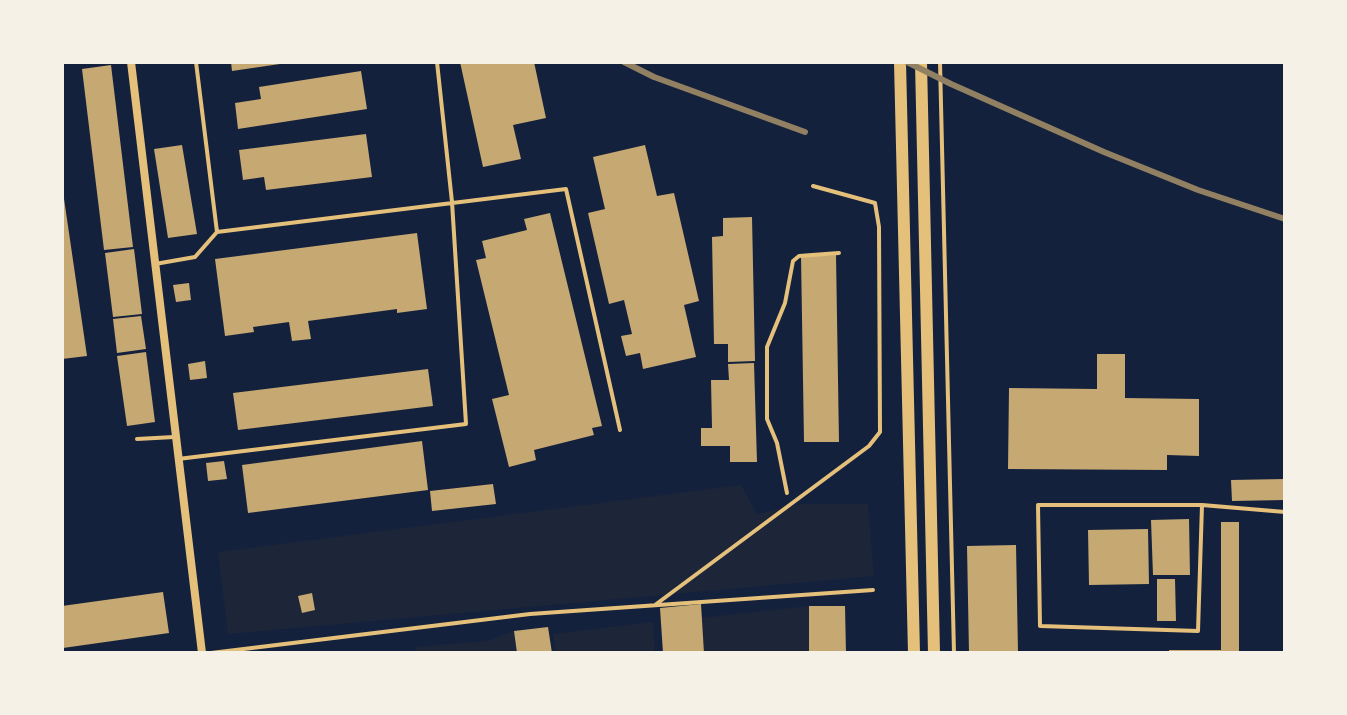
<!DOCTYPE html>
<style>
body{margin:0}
#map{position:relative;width:1347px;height:715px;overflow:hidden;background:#14213d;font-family:"PT Sans Narrow",sans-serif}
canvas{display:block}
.frame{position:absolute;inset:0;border:64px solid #f6f1e7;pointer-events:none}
</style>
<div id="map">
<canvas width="1347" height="715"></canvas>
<div class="frame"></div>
</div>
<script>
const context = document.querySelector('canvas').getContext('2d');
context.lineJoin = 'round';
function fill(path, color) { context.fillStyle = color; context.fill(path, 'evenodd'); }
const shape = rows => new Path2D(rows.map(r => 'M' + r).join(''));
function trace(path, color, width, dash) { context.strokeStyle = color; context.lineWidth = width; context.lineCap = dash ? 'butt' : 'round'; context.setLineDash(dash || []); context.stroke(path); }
const green = shape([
 [741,485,757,514,801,504,868,504,874,576,228,634,218,552],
 [809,606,809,653,704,653,701,618],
 [653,622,655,653,556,653,553,634],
 [514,631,517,653,417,653,416,647,487,641]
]);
const building = shape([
 [231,62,280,62,280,64,232,71],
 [460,62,534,62,546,118,513,125,521,159,483,167],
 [111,65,133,247,104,250,82,69],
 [361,71,367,109,238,129,235,103,261,99,259,87],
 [366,134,372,177,266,190,264,177,243,180,239,150],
 [182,145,197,234,168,238,154,149],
 [645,145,657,196,674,193,699,301,684,305,696,357,643,369,640,353,626,356,621,336,632,334,624,300,609,304,588,213,605,209,593,157],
 [62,185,87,356,62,359],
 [550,213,602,426,592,428,594,435,534,450,536,460,509,467,492,399,509,395,476,260,486,258,482,241,527,230,524,219],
 [752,217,755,361,728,362,728,344,714,344,712,237,723,236,723,218],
 [417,233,427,309,397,313,397,309,308,321,311,339,292,341,289,322,253,327,254,332,225,336,215,259],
 [134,249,142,314,113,317,105,253],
 [836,255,839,442,804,442,801,256],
 [189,283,191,300,176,302,173,285],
 [141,316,146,349,117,353,113,319],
 [146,352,155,422,127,426,117,356],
 [1097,354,1125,354,1125,398,1199,399,1199,456,1167,455,1167,470,1008,469,1009,388,1097,389],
 [205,361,207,378,190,380,188,364],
 [754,363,757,462,730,462,730,446,701,446,701,428,712,428,711,380,729,380,728,364],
 [428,369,433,406,238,430,233,393],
 [422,441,428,490,248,513,242,465],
 [224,461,227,479,208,481,206,463],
 [1285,479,1285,500,1232,501,1231,480],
 [493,484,496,504,432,511,430,491],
 [1189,519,1190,575,1153,575,1151,520],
 [1221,522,1239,522,1239,653,1169,653,1169,650,1221,650],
 [1148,529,1149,584,1089,585,1088,530],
 [1016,545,1018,653,969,653,967,546],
 [1157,579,1175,579,1176,621,1157,621],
 [163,592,169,633,63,648,62,606],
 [312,593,315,610,302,613,298,596],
 [701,604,704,653,663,653,660,608],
 [809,606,845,606,846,653,809,653],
 [548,627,552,653,517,653,514,631]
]);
const path = shape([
 [940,62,954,653],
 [787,493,777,443,767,419,767,347,785,303,793,261,799,256,839,253]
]);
const service = shape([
 [196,62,217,232],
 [155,264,195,257,217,232,566,189,620,430],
 [137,439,174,437],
 [178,459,466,424,452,202,437,62],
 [1202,505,1198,631,1040,626,1038,505,1202,505,1285,512],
 [655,605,869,446,880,432,879,227,875,203,813,186],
 [211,653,530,614,873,590]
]);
const minor = shape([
 [131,62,202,653]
]);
const secondary = shape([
 [900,62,914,653],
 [921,62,934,653]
]);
const rail = shape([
 [624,62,654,77,805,132],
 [907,62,951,84,1104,152,1198,190,1285,219]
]);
fill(green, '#1d2539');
fill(building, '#c6a872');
trace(path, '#e5c07b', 4);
trace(service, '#e5c07b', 4);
trace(minor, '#e5c07b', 8);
trace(secondary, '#e5c07b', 12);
trace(rail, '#918062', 6);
</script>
